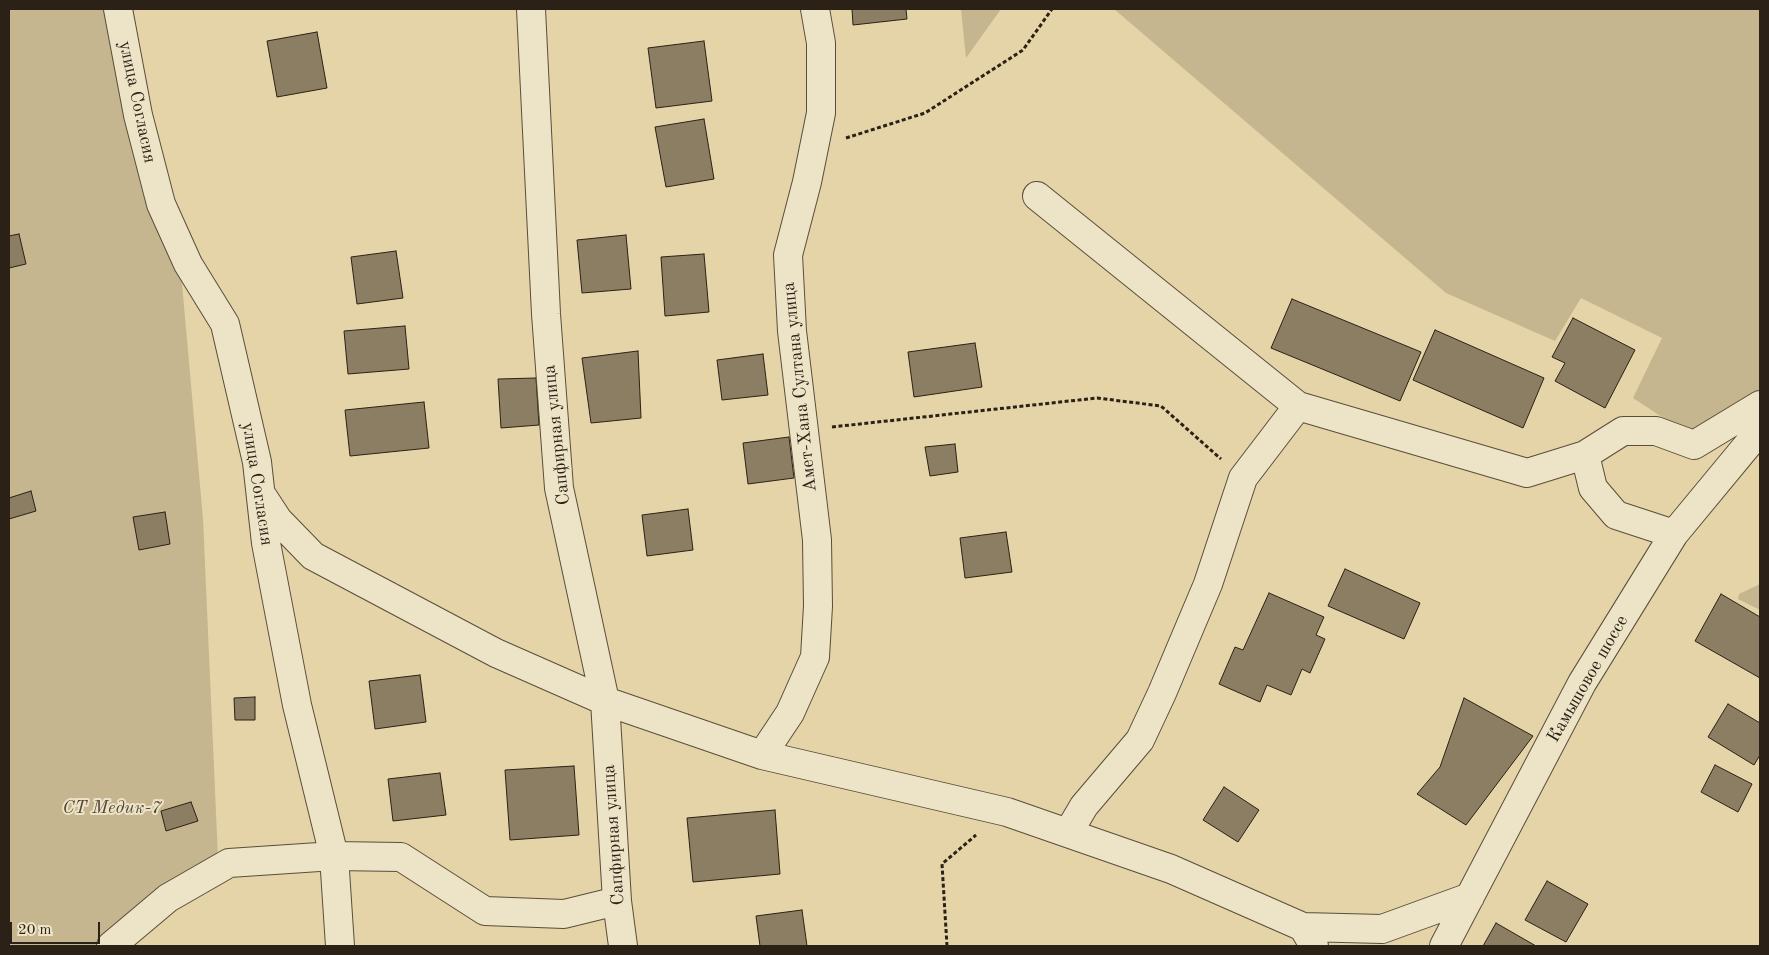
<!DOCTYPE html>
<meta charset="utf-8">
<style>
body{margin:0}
#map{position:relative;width:1769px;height:955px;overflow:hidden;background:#e4d4a7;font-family:"Old Standard TT",serif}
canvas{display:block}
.frame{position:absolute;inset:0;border:10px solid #2b2117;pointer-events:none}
.scale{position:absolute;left:10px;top:922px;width:90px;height:22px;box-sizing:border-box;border:2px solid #2b2117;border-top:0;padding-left:6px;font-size:15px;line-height:18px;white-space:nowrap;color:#2b2117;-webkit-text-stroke:4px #ede3c6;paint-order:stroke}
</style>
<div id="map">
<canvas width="1769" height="955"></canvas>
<div class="frame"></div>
<div class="scale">20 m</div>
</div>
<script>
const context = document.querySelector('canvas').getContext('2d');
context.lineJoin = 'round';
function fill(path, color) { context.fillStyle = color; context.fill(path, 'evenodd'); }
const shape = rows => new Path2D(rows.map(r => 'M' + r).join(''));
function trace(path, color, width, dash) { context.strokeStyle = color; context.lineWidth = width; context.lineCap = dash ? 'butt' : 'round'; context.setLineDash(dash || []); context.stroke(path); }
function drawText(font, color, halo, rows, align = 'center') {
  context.font = font + ' "Old Standard TT",serif'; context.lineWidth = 4; context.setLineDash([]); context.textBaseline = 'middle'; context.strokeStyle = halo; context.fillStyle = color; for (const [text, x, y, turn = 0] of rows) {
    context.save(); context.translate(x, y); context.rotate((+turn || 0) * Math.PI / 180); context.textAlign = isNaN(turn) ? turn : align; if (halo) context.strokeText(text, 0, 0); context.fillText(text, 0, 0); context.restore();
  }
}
const green = shape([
 [9,9,133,9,182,284,203,519,218,858,104,946,9,946],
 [961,9,1001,9,966,58],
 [1114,9,1760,9,1760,393,1688,434,1633,398,1662,338,1581,298,1555,341,1446,293],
 [1760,584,1760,610,1738,599,1739,594]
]);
const building = shape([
 [852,9,906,9,907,19,853,25,852,9],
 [317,32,327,88,277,97,267,41,317,32],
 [704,41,712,101,656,108,648,48,704,41],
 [704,119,714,179,666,187,655,127,704,119],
 [19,234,26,264,9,268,9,236,19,234],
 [626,235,631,289,582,293,577,240,626,235],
 [396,251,403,298,357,304,351,257,396,251],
 [704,254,709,312,665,316,661,257,704,254],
 [1292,299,1421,352,1400,401,1271,348,1292,299],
 [1573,318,1635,350,1605,408,1555,381,1565,363,1552,357,1573,318],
 [405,326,409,369,348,374,344,331,405,326],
 [1435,330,1544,378,1523,428,1413,380,1435,330],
 [975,343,982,387,914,397,908,352,975,343],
 [638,351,641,418,591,423,582,358,638,351],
 [763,354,768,395,722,400,717,360,763,354],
 [536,378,539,425,501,428,498,379,536,378],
 [424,402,429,448,350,456,345,410,424,402],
 [789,437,794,478,748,484,743,443,789,437],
 [955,444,958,472,930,476,925,447,955,444],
 [31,491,36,511,9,519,9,498,31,491],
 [688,509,693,550,647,556,642,515,688,509],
 [165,512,170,544,139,550,133,517,165,512],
 [1006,532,1012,572,965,578,960,538,1006,532],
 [1345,569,1420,603,1404,639,1328,606,1345,569],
 [1269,593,1324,617,1316,635,1325,639,1310,673,1302,669,1291,695,1267,685,1260,702,1219,684,1235,647,1243,650,1269,593],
 [1721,594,1760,617,1760,678,1695,641,1721,594],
 [420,675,426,722,375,729,369,681,420,675],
 [255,697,255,720,235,720,234,698,255,697],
 [1464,698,1533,736,1466,825,1417,794,1440,767,1464,698],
 [1728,704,1760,723,1760,755,1754,765,1708,737,1728,704],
 [1715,765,1752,784,1738,812,1701,792,1715,765],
 [574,766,579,835,510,840,505,770,574,766],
 [440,773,446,815,393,821,388,779,440,773],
 [1224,787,1259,810,1238,842,1203,820,1224,787],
 [191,802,198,821,166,831,161,811,191,802],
 [775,810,780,874,693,882,687,818,775,810],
 [1547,881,1588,904,1566,942,1525,920,1547,881],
 [802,910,807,946,760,946,756,916,802,910],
 [1496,923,1536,946,1483,946,1496,923]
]);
const path = shape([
 [846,138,925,113,1023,50,1052,9],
 [832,427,1097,398,1161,406,1221,459],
 [947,946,942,864,976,835]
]);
const minor = shape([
 [118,9,138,115,161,204,188,264,225,324,257,462,266,543,297,705,334,856,340,946],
 [531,9,546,314,559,488,605,701,617,901,623,946],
 [1037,196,1298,406,1527,473,1585,455,1623,431,1656,431,1694,445,1760,405],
 [1585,455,1593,488,1616,515,1674,534],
 [261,494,278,520,313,556,496,653,605,701,762,755,1007,812,1171,869,1303,927,1314,946],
 [762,755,790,713,815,657,818,606,817,540,792,331,788,255,807,182,821,113,821,43,815,9],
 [1068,833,1084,806,1140,740,1162,693,1208,584,1243,478,1298,406],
 [1303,927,1382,929,1470,897],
 [111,946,168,898,229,863,334,856,401,857,485,911,564,914,617,901],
 [1444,946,1582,683,1674,534,1760,430]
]);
const streetNames = [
 ["улица Согласия",137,102,78],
 ["Амет-Хана Султана улица",800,387,-96],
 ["Сапфирная улица",557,435,-96],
 ["улица Согласия",257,484,81],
 ["Камышовое шоссе",1588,679,-60],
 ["Сапфирная улица",614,835,-94]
];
const parkNames = [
 ["СТ Медик-7",112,808]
];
fill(green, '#c5b68f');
fill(building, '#8b7e62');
trace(building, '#2b2117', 1);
trace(minor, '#594e3b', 30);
trace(path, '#2b2117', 3, [4, 2.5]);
trace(minor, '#ede3c6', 28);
drawText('18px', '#2b2117', '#ede3c6', streetNames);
drawText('italic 18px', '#524635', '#ede3c6', parkNames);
</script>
